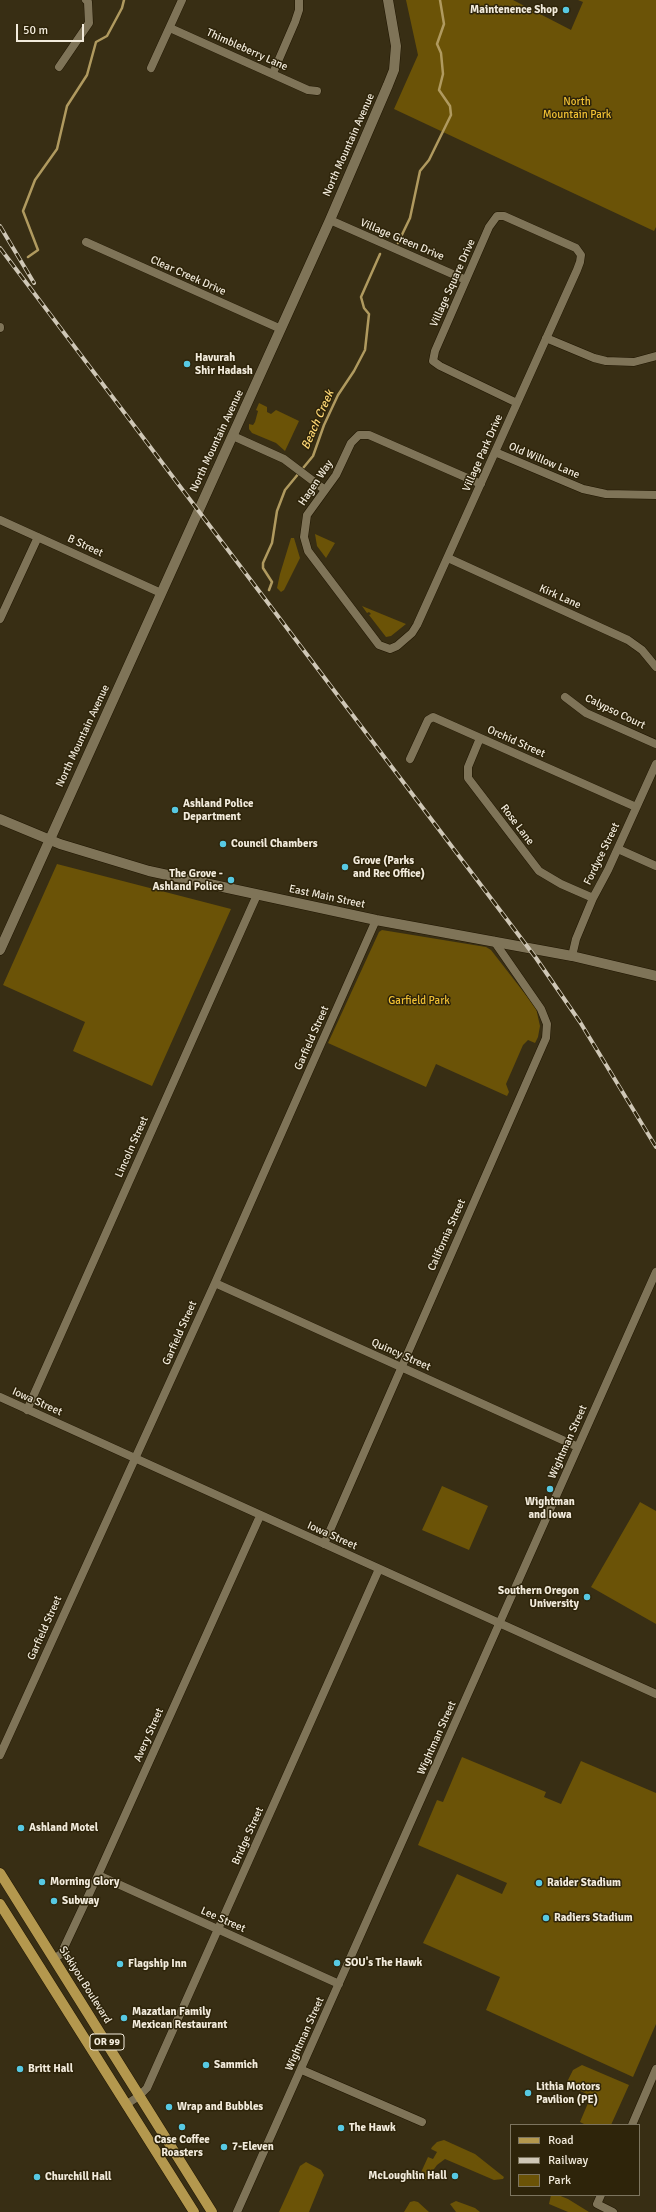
<!DOCTYPE html>
<style>
body{margin:0}
#map{position:relative;width:656px;height:2212px;overflow:hidden;background:#382e14;font-family:Signika,sans-serif}
canvas{display:block}
.legend{position:absolute;left:510px;top:2124px;width:130px;height:72px;box-sizing:border-box;background:#2e240a;border:1px solid #7c745e;margin:0;padding:5px 7px;list-style:none;font-size:12px;color:#f2ebdc}
.legend li{display:flex;align-items:center;gap:8px;height:20px}
.legend b{width:20px;border:1px solid #7c745e}
.scale{position:absolute;left:16px;top:24px;width:68px;height:18px;box-sizing:border-box;border:2px solid #f2ebdc;border-top:0;padding-left:5px;font-size:12px;line-height:14px;white-space:nowrap;color:#f2ebdc;-webkit-text-stroke:3px #2e240a;paint-order:stroke}
</style>
<div id="map">
<canvas width="656" height="2212"></canvas>
<ul class="legend">
<li><b style="height:5px;background:#b4984e"></b>Road</li>
<li><b style="height:5px;background:#cfc7b6"></b>Railway</li>
<li><b style="height:11px;background:#6b5307"></b>Park</li>
</ul>
<div class="scale">50 m</div>
</div>
<script>
const context = document.querySelector('canvas').getContext('2d');
context.lineJoin = 'round';
function fill(path, color) { context.fillStyle = color; context.fill(path, 'evenodd'); }
const shape = rows => new Path2D(rows.map(r => 'M' + r).join(''));
function trace(path, color, width, dash) { context.strokeStyle = color; context.lineWidth = width; context.lineCap = dash ? 'butt' : 'round'; context.setLineDash(dash || []); context.stroke(path); }
function drawText(font, color, halo, rows, align = 'center') {
  context.font = font + ' Signika,sans-serif'; context.lineWidth = 3; context.setLineDash([]); context.textBaseline = 'middle'; context.strokeStyle = halo; context.fillStyle = color; for (const [text, x, y, turn = 0] of rows) {
    context.save(); context.translate(x, y); context.rotate((+turn || 0) * Math.PI / 180); context.textAlign = isNaN(turn) ? turn : align; if (halo) context.strokeText(text, 0, 0); context.fillText(text, 0, 0); context.restore();
  }
}
const green = shape([
 [406,0,513,0,571,30,583,2,578,0,656,0,656,227,654,231,394,109,418,55],
 [259,403,267,407,267,412,271,414,276,410,299,421,285,451,276,443,252,433,249,429,249,424,253,425,255,422,258,411,256,410],
 [315,534,335,543,326,558,317,546],
 [291,538,294,538,300,558,284,590,281,592,277,588,280,574],
 [362,606,406,624,391,636,386,637,369,615,371,614,369,612,367,613],
 [57,864,231,909,152,1086,73,1051,85,1022,3,985],
 [382,930,486,947,491,950,536,1008,540,1026,538,1037,535,1043,528,1040,523,1045,506,1084,509,1092,507,1096,436,1064,426,1087,328,1043,379,932],
 [442,1486,488,1506,469,1550,422,1530],
 [640,1502,656,1511,656,1624,591,1587],
 [462,1757,546,1792,544,1797,561,1804,581,1761,656,1793,656,2024,633,2077,486,2010,500,1977,423,1943,457,1874,502,1894,507,1883,418,1845,437,1800,443,1802],
 [582,2065,629,2085,611,2125,586,2125,580,2122,591,2096,566,2084,573,2070],
 [444,2140,475,2154,504,2177,503,2179,494,2180,445,2159,437,2165,426,2180,418,2179,428,2157,433,2159,437,2152,431,2149,432,2147,437,2142],
 [306,2162,321,2170,324,2175,309,2212,279,2212,300,2166],
 [551,2195,558,2195,568,2199,589,2212,568,2212,549,2204],
 [414,2201,418,2202,429,2212,404,2212,410,2202],
 [456,2201,475,2208,480,2212,456,2212,450,2204]
]);
const stream = shape([
 [398,243,410,218,420,171,429,160,451,115,450,106,439,90,443,74,441,53,437,44,444,24,440,0],
 [28,257,38,250,23,211,35,180,57,149,67,106,87,75,96,42,107,36,122,8,124,0],
 [269,590,272,582,263,568,263,563,272,543,277,511,285,490,313,456,324,425,338,395,354,371,365,350,369,314,364,308,361,297,380,254]
]);
const minor = shape([
 [170,28,308,90,317,91],
 [59,67,89,23,88,2,86,0],
 [151,68,182,0],
 [273,73,295,22,299,10,299,0],
 [330,220,466,280],
 [86,242,281,329],
 [0,327,0,328],
 [546,338,594,358,606,361,634,362,656,356],
 [233,436,284,459,325,490],
 [495,452,583,489,606,494,656,495],
 [481,484,369,435,359,435,351,443,336,475,307,515,304,537,308,551,379,645,390,649,397,646,412,633,417,625,577,270,580,262,581,255,576,248,504,216,497,216,489,227,435,351,433,361,440,366,517,403],
 [0,520,161,593],
 [448,558,628,640,642,650,656,667],
 [0,619,38,537],
 [565,697,586,713,656,744],
 [480,738,468,767,468,778,539,871,561,884,593,898],
 [410,759,428,720,433,717,636,807],
 [618,849,656,866],
 [572,956,576,939,593,898,608,870,656,764],
 [215,1283,578,1447],
 [0,1397,656,1694],
 [27,1410,257,895],
 [324,1544,546,1038,547,1024,541,1009,494,941],
 [0,1755,215,1283,376,920],
 [98,1875,339,1984],
 [54,1959,61,1954,98,1875,260,1516],
 [302,2070,422,2122],
 [127,2104,139,2096,147,2088,379,1569],
 [632,2125,656,2069],
 [601,2195,597,2204,613,2212],
 [237,2212,656,1272]
]);
const tertiary = shape([
 [0,819,60,844,149,871,376,920,572,956,656,976],
 [0,950,330,220,388,85,394,70,396,46,388,0]
]);
const primary = shape([
 [0,1873,212,2212],
 [0,1904,194,2212]
]);
const rail = shape([
 [0,226,34,283],
 [0,248,536,958,580,1022,656,1147]
]);
const markers = [
 [566,10,4,"#57c9e3"],
 [187,364,4,"#57c9e3"],
 [175,810,4,"#57c9e3"],
 [223,844,4,"#57c9e3"],
 [345,867,4,"#57c9e3"],
 [231,880,4,"#57c9e3"],
 [550,1489,4,"#57c9e3"],
 [587,1597,4,"#57c9e3"],
 [21,1828,4,"#57c9e3"],
 [42,1882,4,"#57c9e3"],
 [539,1883,4,"#57c9e3"],
 [54,1901,4,"#57c9e3"],
 [546,1918,4,"#57c9e3"],
 [337,1963,4,"#57c9e3"],
 [120,1964,4,"#57c9e3"],
 [124,2018,4,"#57c9e3"],
 [206,2065,4,"#57c9e3"],
 [20,2069,4,"#57c9e3"],
 [528,2093,4,"#57c9e3"],
 [169,2107,4,"#57c9e3"],
 [182,2127,4,"#57c9e3"],
 [341,2128,4,"#57c9e3"],
 [224,2147,4,"#57c9e3"],
 [455,2176,4,"#57c9e3"],
 [37,2177,4,"#57c9e3"]
];
const shields = [
 [107,2042,34]
];
const shieldNames = [
 ["OR 99",107,2042]
];
const poiNames = [
 ["Maintenence Shop",558,10,"right"],
 ["Havurah",195,358],
 ["Shir Hadash",195,371],
 ["Ashland Police",183,804],
 ["Department",183,817],
 ["Council Chambers",231,844],
 ["Grove (Parks",353,861],
 ["and Rec Office)",353,874],
 ["The Grove -",223,874,"right"],
 ["Ashland Police",223,887,"right"],
 ["Wightman",550,1502,"center"],
 ["and Iowa",550,1515,"center"],
 ["Southern Oregon",579,1591,"right"],
 ["University",579,1604,"right"],
 ["Ashland Motel",29,1828],
 ["Morning Glory",50,1882],
 ["Raider Stadium",547,1883],
 ["Subway",62,1901],
 ["Radiers Stadium",554,1918],
 ["SOU's The Hawk",345,1963],
 ["Flagship Inn",128,1964],
 ["Mazatlan Family",132,2012],
 ["Mexican Restaurant",132,2025],
 ["Sammich",214,2065],
 ["Britt Hall",28,2069],
 ["Lithia Motors",536,2087],
 ["Pavilion (PE)",536,2100],
 ["Wrap and Bubbles",177,2107],
 ["The Hawk",349,2128],
 ["Case Coffee",182,2140,"center"],
 ["Roasters",182,2153,"center"],
 ["7-Eleven",232,2147],
 ["McLoughlin Hall",447,2176,"right"],
 ["Churchill Hall",45,2177]
];
const streetNames = [
 ["Thimbleberry Lane",247,50,24],
 ["North Mountain Avenue",349,145,-66],
 ["Village Green Drive",402,240,23],
 ["Clear Creek Drive",188,276,24],
 ["Village Square Drive",453,283,-66],
 ["North Mountain Avenue",217,441,-65],
 ["Village Park Drive",483,453,-66],
 ["Old Willow Lane",544,461,23],
 ["Hagen Way",316,483,-56],
 ["B Street",85,546,25],
 ["Kirk Lane",560,597,24],
 ["Calypso Court",615,712,26],
 ["North Mountain Avenue",83,736,-65],
 ["Orchid Street",516,742,24],
 ["Rose Lane",517,825,53],
 ["Fordyce Street",602,854,-64],
 ["East Main Street",327,897,12],
 ["Garfield Street",312,1038,-66],
 ["Lincoln Street",132,1147,-66],
 ["California Street",447,1235,-66],
 ["Garfield Street",180,1333,-66],
 ["Quincy Street",401,1355,24],
 ["Iowa Street",37,1402,24],
 ["Wightman Street",568,1442,-66],
 ["Iowa Street",332,1536,24],
 ["Garfield Street",45,1628,-66],
 ["Avery Street",149,1735,-66],
 ["Wightman Street",437,1738,-66],
 ["Bridge Street",248,1836,-66],
 ["Lee Street",223,1920,24],
 ["Siskiyou Boulevard",85,1985,58],
 ["Wightman Street",305,2034,-66]
];
const parkNames = [
 ["North",577,102],
 ["Mountain Park",577,115],
 ["Garfield Park",419,1001]
];
const waterNames = [
 ["Beach Creek",318,420,-66]
];
fill(green, '#6b5307');
trace(stream, '#b09a5f', 2.5);
trace(minor, '#201600', 9);
trace(tertiary, '#201600', 11);
trace(primary, '#201600', 11);
trace(minor, '#7f7458', 8);
trace(tertiary, '#7f7458', 10);
trace(primary, '#b4984e', 10);
trace(rail, '#cfc7b6', 4);
trace(rail, '#2e240a', 2.5, [8]);
for (const [x, y, r, color] of markers) { const dot = new Path2D(); dot.arc(x, y, r, 0, 2 * Math.PI); context.fillStyle = color; context.fill(dot); trace(dot, '#2e240a', 1.5); }
for (const [x, y, w] of shields) { const box = new Path2D(); box.roundRect(x - w / 2, y - 8, w, 16, 3); context.fillStyle = '#2e240a'; context.fill(box); trace(box, '#f2ebdc', 1); }
drawText('bold 10px', '#f2ebdc', null, shieldNames);
drawText('bold 11px', '#f2ebdc', '#2e240a', poiNames, 'left');
drawText('11px', '#f2ebdc', '#2e240a', streetNames);
drawText('11px', '#f1c134', '#2e240a', parkNames);
drawText('italic 12px', '#fdd775', '#2e240a', waterNames);
</script>
